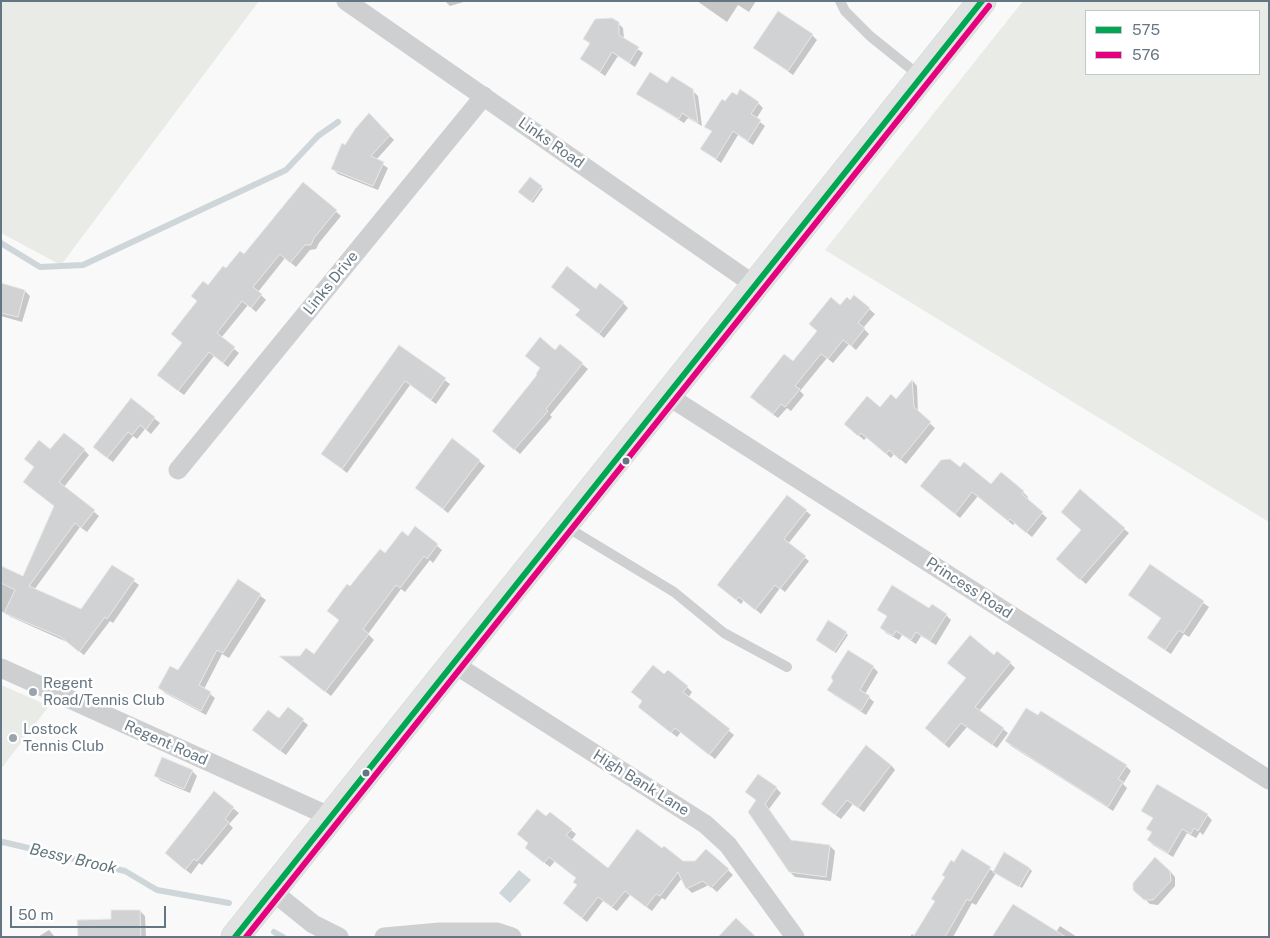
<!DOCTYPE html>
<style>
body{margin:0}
#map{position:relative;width:1270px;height:938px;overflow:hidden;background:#f9f9f9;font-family:"Public Sans",sans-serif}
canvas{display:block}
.frame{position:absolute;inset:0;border:2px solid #657683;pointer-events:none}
.legend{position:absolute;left:1085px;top:10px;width:175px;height:65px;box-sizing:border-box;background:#fff;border:1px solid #c1c8cd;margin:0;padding:6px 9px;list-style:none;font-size:15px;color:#657683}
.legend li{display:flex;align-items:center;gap:10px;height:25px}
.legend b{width:25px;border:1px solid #c1c8cd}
.scale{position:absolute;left:10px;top:906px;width:156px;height:22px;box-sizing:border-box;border:2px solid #657683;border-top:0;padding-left:6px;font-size:15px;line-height:18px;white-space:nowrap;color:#657683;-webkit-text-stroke:4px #fff;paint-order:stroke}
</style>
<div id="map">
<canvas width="1270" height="938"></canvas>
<div class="frame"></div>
<ul class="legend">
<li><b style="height:6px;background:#00a651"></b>575</li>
<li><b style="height:6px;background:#e5007d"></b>576</li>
</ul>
<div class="scale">50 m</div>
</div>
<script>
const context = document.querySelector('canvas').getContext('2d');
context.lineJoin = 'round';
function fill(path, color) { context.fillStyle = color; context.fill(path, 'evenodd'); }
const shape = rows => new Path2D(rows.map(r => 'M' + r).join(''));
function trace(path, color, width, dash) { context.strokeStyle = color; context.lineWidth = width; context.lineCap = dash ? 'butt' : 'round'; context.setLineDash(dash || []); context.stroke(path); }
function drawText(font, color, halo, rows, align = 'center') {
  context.font = font + ' "Public Sans",sans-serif'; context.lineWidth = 5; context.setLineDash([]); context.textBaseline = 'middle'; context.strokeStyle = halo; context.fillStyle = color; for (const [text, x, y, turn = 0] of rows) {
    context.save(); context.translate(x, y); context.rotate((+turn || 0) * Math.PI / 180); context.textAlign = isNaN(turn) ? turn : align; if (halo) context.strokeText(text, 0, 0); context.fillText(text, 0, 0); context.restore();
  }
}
const green = shape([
 [1,1,259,1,61,265,1,233],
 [1023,1,1269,1,1269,522,825,250],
 [1086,11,1259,11,1259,74,1086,74],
 [1,685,49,706,1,769]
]);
const water = shape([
 [519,870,531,880,510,903,499,893]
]);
const shadow = shape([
 [445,1,467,1,450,6],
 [697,1,756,1,749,12,738,5,727,22],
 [618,23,623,28,624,39,643,53,635,67,618,56,605,76,581,59,590,44,584,39],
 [812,35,817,40,793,75,755,48],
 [667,85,692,90,698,96,702,126,688,118,684,123,643,98,638,94],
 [726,103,758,103,763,108,756,119,765,126,753,145,738,135,721,163,702,149,712,132,706,126],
 [369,115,394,140,376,160,388,168,378,190,338,174,333,169,345,146],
 [304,184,341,216,319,243,316,249,310,250,296,267,285,258,258,292,266,300,256,312,248,305,221,338,239,353,228,367,214,356,184,395,164,380,183,344,208,287,244,256],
 [541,187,543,189,533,203,522,194],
 [1,284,25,291,30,296,22,322,1,316],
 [596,291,623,303,628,308,604,338,582,320],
 [855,297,875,314,863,328,869,334,856,350,849,344,833,363,827,358,800,391,804,395,791,411,787,408,778,418,756,402,793,363,840,307,851,302],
 [560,346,588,369,550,415,552,417,520,454,499,436],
 [399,347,450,384,436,404,410,385,347,473,323,454],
 [913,381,917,386,918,413,935,428,906,464,894,454,891,458,867,437,864,440,851,429,896,400],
 [131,400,160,423,151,434,145,429,137,439,133,436,113,462,99,452],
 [453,440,485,466,448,513,421,492],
 [84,450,89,455,64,487,99,516,87,532,80,527,34,590,81,610,113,566,139,585,113,623,110,621,84,655,67,642,11,617,1,611,1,567,24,578,55,506,51,451],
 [960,469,991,485,1023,492,1028,497,1027,500,1047,518,1032,537,1015,523,1013,525,978,496,960,518,927,491],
 [806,511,811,515,788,544,809,561,785,592,780,588,761,614,744,600,741,604,723,589],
 [415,528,442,550,433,563,430,560,405,592,401,589,368,634,374,640,331,696,286,661,314,656,340,621,328,611,385,555,409,537],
 [1124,529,1129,533,1086,584,1063,564],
 [1150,566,1209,607,1189,637,1184,634,1171,654,1154,643,1162,619,1130,595],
 [238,580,266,600,229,658,222,654,204,689,215,698,206,715,165,693,160,688,179,672],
 [879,610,930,610,946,615,951,620,936,645,921,636,916,644,902,635,899,640,886,633,882,628,888,617],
 [846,633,848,635,836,653,819,642],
 [848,652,873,667,878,672,865,694,874,702,866,715,834,695,829,690],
 [994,657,1010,663,1015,668,979,711,1008,733,997,748,967,727,949,748,931,733],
 [664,676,687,687,692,692,688,698,734,735,715,759,681,732,677,737,645,712],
 [288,709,308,725,286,755,259,735,279,720],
 [1006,741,1126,766,1131,771,1123,784,1127,788,1113,811,1011,746],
 [891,765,895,770,864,812,853,804,841,819,827,809],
 [192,771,197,776,190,793,161,781,156,776],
 [776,788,781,793,769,809,792,842,830,846,835,851,831,881,795,877,790,872,757,801,746,792],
 [214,793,239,813,229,824,233,828,202,865,199,863,191,874,171,858],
 [1143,810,1207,815,1212,820,1203,835,1200,832,1196,838,1187,833,1173,857,1153,845,1148,840,1152,834,1148,829,1154,819],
 [546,818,571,830,576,834,571,841,608,870,663,850,682,862,728,870,733,875,717,892,709,885,692,893,687,888,682,878,665,900,662,898,652,911,630,895,617,911,603,901,587,922,569,908,578,885,577,878,555,861,550,867,532,853],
 [963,851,994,872,1030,869,1032,871,1022,888,996,873,976,905,972,903,953,937,910,937,912,934,915,936,936,902,932,898],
 [1170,871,1175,877,1175,886,1158,905,1150,904,1135,890],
 [140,911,145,916,146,937,79,937,112,920],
 [1060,926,1077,937,1000,937,1056,932],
 [49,930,55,937,38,937]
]);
const stream = shape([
 [1,243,40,267,83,265,286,170,318,136,338,122],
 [1,843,3,842,125,871,157,890,229,903],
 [274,932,283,937]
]);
const building = shape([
 [778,11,813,34,788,71,753,48,778,11],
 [612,18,619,22,619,35,639,47,629,63,612,52,600,72,580,59,590,43,583,39,595,19,612,18],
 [650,72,667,83,672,76,693,89,698,123,682,113,679,119,636,94,650,72],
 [740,89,759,102,751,114,761,120,748,141,733,131,716,159,700,149,712,131,704,127,722,99,725,101,732,92,737,95,740,89],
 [369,113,390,135,371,156,384,162,373,186,331,169,342,143,345,145,355,129,369,113],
 [530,177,542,186,531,202,518,192,530,177],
 [303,182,337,210,314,238,311,245,305,245,290,263,280,254,253,287,262,294,251,308,242,301,217,333,235,347,223,363,209,352,178,391,157,375,182,343,171,334,197,301,191,296,203,281,208,285,223,266,226,268,240,251,244,254,303,182],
 [567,266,596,289,600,283,624,302,599,334,575,315,580,310,551,287,567,266],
 [1,283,25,290,18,317,1,313,1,283],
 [854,295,870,308,858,323,865,328,851,346,843,340,828,359,821,354,795,386,800,389,793,398,785,407,781,404,773,414,750,397,784,354,793,361,817,331,809,324,831,297,840,305,847,297,850,300,854,295],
 [540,337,555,350,560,344,583,363,546,409,548,411,514,450,492,431,537,375,536,374,540,368,525,356,540,337],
 [399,345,446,378,431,400,405,381,342,469,321,454,399,345],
 [912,380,914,407,931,422,900,460,889,450,886,454,861,433,858,436,844,424,867,396,880,407,891,394,896,399,912,380],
 [131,398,155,417,146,430,140,425,132,435,128,432,107,458,93,447,131,398],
 [64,433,85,449,59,482,95,510,81,528,75,523,29,586,81,609,112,565,135,579,107,619,105,617,79,652,61,637,4,613,15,590,1,583,1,566,23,576,54,506,23,482,34,467,24,459,39,440,50,449,64,433],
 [452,438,480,460,443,509,415,488,452,438],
 [950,459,960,467,964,462,991,484,1001,472,1024,491,1022,494,1043,512,1026,533,1010,519,1008,521,972,492,955,514,920,486,941,460,950,459],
 [1080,489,1125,528,1080,580,1056,559,1081,530,1061,512,1080,489],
 [787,495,807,510,784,539,806,556,780,589,775,585,755,610,739,597,736,600,717,585,787,495],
 [415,526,438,544,427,559,424,556,400,588,396,585,363,629,369,634,325,692,279,656,300,656,306,648,314,654,339,620,327,611,347,584,350,586,380,549,385,553,402,531,408,536,415,526],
 [1150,564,1204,601,1183,633,1179,630,1165,650,1147,638,1161,618,1128,595,1150,564],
 [238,579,261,594,223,653,217,650,199,685,211,692,201,711,158,688,170,666,178,670,238,579],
 [892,585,929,608,932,604,947,614,930,641,916,632,911,640,896,631,893,636,880,628,887,616,877,610,892,585],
 [828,620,847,632,834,652,816,640,828,620],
 [970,635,994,655,997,651,1011,662,975,707,1004,728,992,745,961,723,944,744,925,728,966,678,947,663,970,635],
 [848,650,874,666,860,690,870,696,861,711,827,690,833,681,831,677,848,650],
 [653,665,664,674,668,670,688,686,683,692,730,729,709,755,675,728,671,733,638,707,642,701,631,692,653,665],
 [288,707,304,719,280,751,252,730,268,710,279,718,288,707],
 [1026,708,1038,715,1041,711,1127,765,1118,779,1123,782,1108,807,1005,741,1026,708],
 [866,745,891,765,858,808,847,800,835,815,821,804,866,745],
 [162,757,193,770,184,789,154,776,162,757],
 [758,774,777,787,765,804,791,840,830,845,826,877,789,872,748,812,756,800,745,792,758,774],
 [1157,784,1208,814,1198,831,1194,828,1191,834,1182,829,1168,853,1147,840,1152,832,1146,829,1153,818,1141,811,1157,784],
 [214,791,234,807,225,819,229,822,197,861,194,859,185,870,165,853,214,791],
 [537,809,546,816,550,812,572,829,566,835,608,868,637,829,662,848,664,846,683,861,695,861,706,849,729,869,711,888,703,881,686,889,678,872,660,896,656,894,646,907,625,891,612,907,598,897,582,918,563,903,577,885,573,882,576,878,549,857,544,863,525,848,528,843,517,834,537,809],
 [962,849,991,867,970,901,967,899,945,937,913,937,935,901,931,899,945,877,942,875,951,860,954,862,962,849],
 [1004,852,1030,868,1019,887,993,872,1004,852],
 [1155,857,1170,871,1171,881,1153,900,1144,900,1133,890,1133,883,1155,857],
 [1013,904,1066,937,992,937,1013,904],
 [111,910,140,910,141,937,78,937,77,920,111,919,111,910],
 [736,918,756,937,718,937,736,918]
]);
const lane = shape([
 [840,1,845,11,870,36,921,77],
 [565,526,674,592,724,633,787,667]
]);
const street = shape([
 [346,1,756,286],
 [668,396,1269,780],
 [178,470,484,96],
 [454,664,705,824,728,845,795,937],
 [1,668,331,817],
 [272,891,313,924,339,937],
 [384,937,440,932,497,932,512,937]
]);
const highway = shape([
 [235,937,982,1]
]);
const bus1 = shape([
 [235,937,982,1]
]);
const bus2 = shape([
 [246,937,989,6]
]);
const markers = [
 [626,461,4.5,"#657683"],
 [33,692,5,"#99a4ac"],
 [13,738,5,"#99a4ac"],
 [366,773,4.5,"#657683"]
];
const streetNames = [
 ["Links Road",551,143,35],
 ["Links Drive",331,283,-51],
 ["Princess Road",969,588,33],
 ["Regent Road",166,743,24],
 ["High Bank Lane",641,783,32]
];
const poiNames = [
 ["Regent",43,683],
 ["Road/Tennis Club",43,700],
 ["Lostock",23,729],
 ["Tennis Club",23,746]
];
const waterNames = [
 ["Bessy Brook",73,859,13]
];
fill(green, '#e8ebe6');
fill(water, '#ced6d9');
fill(shadow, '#0003');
trace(stream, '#ced6d9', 6);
fill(building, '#d0d2d3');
trace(building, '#e8e8e8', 1);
trace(highway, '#d5d6d6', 29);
trace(lane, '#cecfd0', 10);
trace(street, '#cecfd0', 19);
trace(highway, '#e1e2e2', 28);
trace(bus1, '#00a651', 6);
trace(bus2, '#e5007d', 6);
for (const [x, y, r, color] of markers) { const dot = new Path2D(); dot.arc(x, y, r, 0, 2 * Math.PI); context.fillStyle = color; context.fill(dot); trace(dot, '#fff', 2); }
drawText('15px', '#657683', '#fff', streetNames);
drawText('15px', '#657683', '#fff', poiNames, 'left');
drawText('italic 16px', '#60757c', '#fff', waterNames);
</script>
